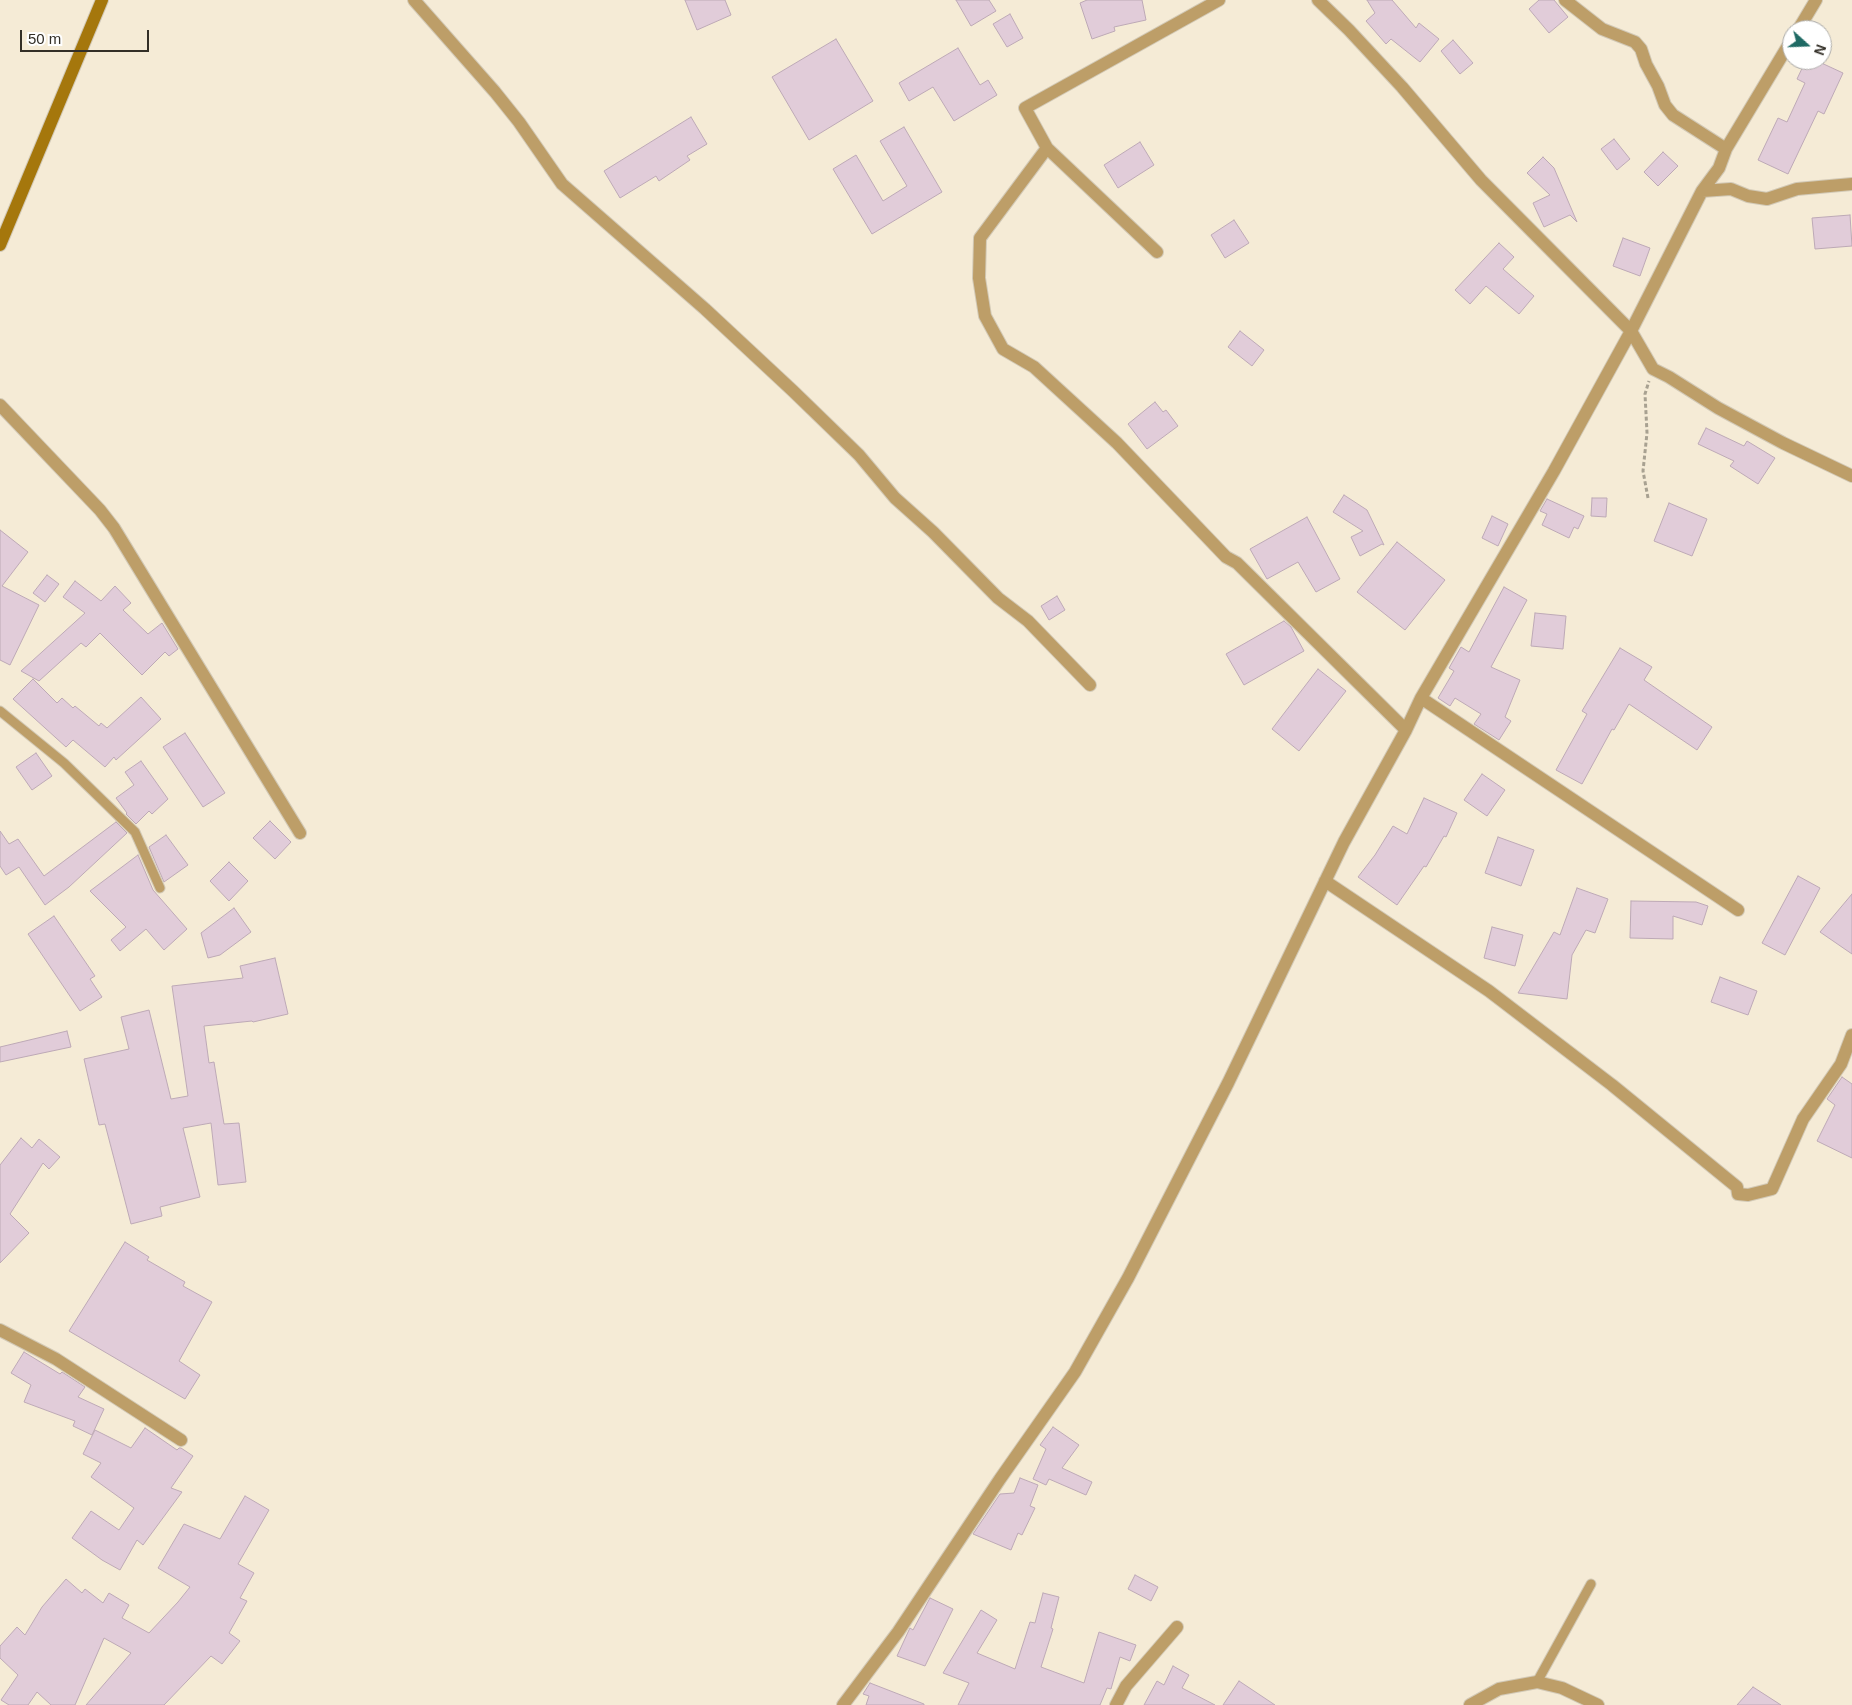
<!DOCTYPE html>
<style>
body{margin:0}
#map{position:relative;width:1852px;height:1705px;overflow:hidden;background:#f5ebd6;font-family:Helvetica,sans-serif}
canvas{display:block}
.north{position:absolute;left:1782px;top:20px;width:50px;height:50px;box-sizing:border-box;background:#fff;border:1px solid #adaca9;border-radius:50%;rotate:110deg;font-size:14px;font-weight:700;line-height:20px;text-align:center;color:#332f27}
.north::after{content:'';display:block;margin:auto;width:18px;height:22px;background:#1f6a64;clip-path:polygon(50% 0,100% 100%,50% 72%,0 100%)}
.scale{position:absolute;left:20px;top:30px;width:129px;height:22px;box-sizing:border-box;border:2px solid #332f27;border-top:0;padding-left:6px;font-size:15px;line-height:18px;white-space:nowrap;color:#332f27;-webkit-text-stroke:4px #fff;paint-order:stroke}
</style>
<div id="map">
<canvas width="1852" height="1705"></canvas>
<div class="north">N</div>
<div class="scale">50 m</div>
</div>
<script>
const context = document.querySelector('canvas').getContext('2d');
context.lineJoin = 'round';
function fill(path, color) { context.fillStyle = color; context.fill(path, 'evenodd'); }
const shape = rows => new Path2D(rows.map(r => 'M' + r).join(''));
function trace(path, color, width, dash) { context.strokeStyle = color; context.lineWidth = width; context.lineCap = dash ? 'butt' : 'round'; context.setLineDash(dash || []); context.stroke(path); }
const building = shape([
 [685,0,725,0,731,15,697,30,685,0],
 [956,0,989,0,996,11,971,26,956,0],
 [1087,0,1142,0,1146,20,1114,27,1115,31,1092,39,1080,3,1087,0],
 [1367,0,1392,0,1416,28,1419,23,1439,39,1420,62,1391,39,1386,44,1366,21,1375,13,1367,0],
 [1539,0,1554,0,1568,17,1549,33,1529,9,1539,0],
 [1010,14,1023,38,1007,47,993,24,1010,14],
 [836,39,873,101,809,140,772,77,836,39],
 [1453,40,1473,63,1460,74,1441,51,1453,40],
 [958,48,980,85,988,80,997,95,954,121,933,87,909,101,899,83,958,48],
 [1806,60,1815,60,1843,73,1824,114,1818,111,1788,174,1758,160,1778,118,1787,122,1805,83,1797,79,1806,60],
 [691,117,707,144,687,156,690,160,659,181,656,176,620,198,604,171,691,117],
 [904,127,942,192,872,234,833,169,856,155,883,201,907,186,880,141,904,127],
 [1614,139,1630,159,1617,170,1601,149,1614,139],
 [1140,142,1154,165,1118,188,1104,165,1140,142],
 [1663,152,1678,166,1658,186,1644,172,1663,152],
 [1543,157,1554,168,1577,222,1570,215,1544,227,1533,203,1550,195,1527,173,1543,157],
 [1850,215,1852,246,1815,249,1812,218,1850,215],
 [1234,220,1249,243,1225,258,1211,235,1234,220],
 [1623,238,1650,248,1640,276,1613,266,1623,238],
 [1499,243,1514,257,1503,269,1534,296,1519,314,1486,286,1470,304,1455,290,1499,243],
 [1240,331,1264,350,1252,366,1228,347,1240,331],
 [1155,402,1163,412,1166,410,1178,426,1147,449,1128,424,1155,402],
 [1706,428,1744,446,1747,441,1775,458,1758,484,1730,466,1734,461,1698,444,1706,428],
 [1344,495,1367,510,1384,545,1382,544,1360,556,1351,537,1363,531,1333,512,1344,495],
 [1592,498,1607,498,1606,517,1591,516,1592,498],
 [1547,499,1584,516,1578,529,1574,527,1569,538,1542,525,1547,514,1540,511,1547,499],
 [1669,503,1707,519,1692,556,1654,541,1669,503],
 [1492,516,1508,524,1498,546,1482,538,1492,516],
 [1307,517,1340,579,1316,592,1298,562,1267,579,1250,549,1307,517],
 [0,530,28,552,2,586,39,605,10,665,0,660,0,530],
 [1397,542,1445,580,1405,630,1357,592,1397,542],
 [47,575,59,584,45,602,33,593,47,575],
 [75,581,101,601,115,586,131,603,123,610,148,634,162,623,178,649,169,656,165,652,142,675,100,633,86,647,81,643,39,681,21,671,85,613,63,597,75,581],
 [1504,587,1527,600,1491,667,1520,680,1505,717,1511,721,1499,740,1474,724,1481,714,1455,698,1450,706,1438,698,1454,671,1449,668,1461,647,1469,652,1504,587],
 [1057,596,1065,610,1049,620,1041,606,1057,596],
 [1535,613,1566,616,1563,649,1531,646,1535,613],
 [1284,621,1291,627,1304,651,1244,685,1226,654,1284,621],
 [1620,648,1652,667,1644,680,1712,727,1697,750,1629,704,1614,730,1612,729,1582,784,1556,770,1587,714,1582,711,1620,648],
 [1318,669,1346,691,1299,751,1272,729,1318,669],
 [33,679,57,703,62,698,73,708,75,706,99,726,101,723,107,728,141,697,161,719,116,760,114,757,105,767,73,740,66,747,13,699,33,679],
 [185,733,225,793,203,807,163,747,185,733],
 [36,753,52,776,32,790,16,767,36,753],
 [141,761,168,799,152,814,149,811,136,824,126,814,127,813,116,798,134,785,125,772,141,761],
 [1482,774,1505,790,1487,816,1464,800,1482,774],
 [1424,798,1457,813,1446,837,1444,836,1426,867,1424,866,1397,905,1358,877,1375,855,1393,826,1407,834,1424,798],
 [270,821,291,842,275,859,253,838,270,821],
 [116,822,127,833,69,887,45,905,19,867,6,875,0,866,0,831,9,844,18,839,44,876,116,822],
 [166,835,188,865,164,882,149,847,166,835],
 [1498,837,1534,850,1521,886,1485,873,1498,837],
 [138,855,153,890,187,929,164,950,146,929,120,951,111,940,126,927,90,891,138,855],
 [229,862,248,881,229,901,210,881,229,862],
 [1798,876,1820,888,1785,955,1762,943,1798,876],
 [1577,888,1608,899,1595,933,1586,930,1572,955,1567,999,1518,993,1554,932,1560,935,1577,888],
 [1852,894,1852,954,1820,932,1852,894],
 [1631,901,1696,902,1708,906,1702,925,1673,916,1673,939,1630,938,1631,901],
 [234,908,251,932,220,955,208,958,201,933,234,908],
 [54,916,95,976,90,979,102,997,80,1011,28,934,54,916],
 [1492,927,1523,935,1515,966,1484,958,1492,927],
 [275,958,288,1014,253,1022,252,1021,204,1026,209,1063,214,1062,224,1124,239,1123,246,1182,218,1185,211,1123,183,1128,200,1197,160,1207,162,1216,131,1224,105,1124,99,1125,84,1059,129,1049,121,1017,149,1010,171,1099,188,1096,172,986,243,978,240,966,275,958],
 [1720,977,1757,991,1748,1015,1711,1002,1720,977],
 [67,1031,71,1047,0,1062,0,1047,67,1031],
 [1842,1077,1852,1084,1852,1158,1817,1141,1835,1105,1827,1099,1842,1077],
 [21,1138,32,1148,39,1139,60,1157,49,1169,43,1163,10,1214,29,1233,0,1263,0,1165,21,1138],
 [125,1242,149,1257,147,1260,185,1282,183,1286,212,1302,179,1361,200,1375,185,1399,69,1331,125,1242],
 [24,1352,60,1374,62,1372,85,1387,78,1397,104,1409,92,1435,73,1426,75,1421,24,1402,31,1385,11,1373,24,1352],
 [1053,1427,1079,1445,1062,1468,1092,1482,1086,1495,1049,1479,1046,1485,1033,1479,1046,1449,1040,1445,1053,1427],
 [145,1428,177,1450,179,1448,181,1448,193,1456,171,1488,182,1492,143,1545,137,1540,120,1570,102,1560,72,1538,91,1511,119,1530,134,1508,91,1477,101,1463,83,1454,95,1430,131,1448,145,1428],
 [1020,1478,1038,1485,1030,1506,1035,1508,1022,1535,1018,1533,1011,1550,973,1534,1000,1494,1014,1493,1020,1478],
 [245,1496,269,1510,238,1564,254,1573,240,1598,247,1601,229,1633,240,1641,222,1664,211,1656,164,1705,86,1705,131,1653,104,1638,75,1705,51,1705,37,1692,28,1705,9,1705,1,1700,18,1675,0,1658,0,1646,17,1627,25,1635,42,1607,66,1579,82,1593,85,1589,103,1603,109,1593,129,1605,122,1618,149,1633,178,1602,190,1587,158,1568,184,1524,220,1539,245,1496],
 [1135,1575,1158,1587,1151,1601,1128,1589,1135,1575],
 [1043,1593,1059,1597,1051,1628,1053,1629,1041,1667,1084,1683,1099,1632,1136,1645,1130,1661,1120,1657,1111,1689,1107,1688,1100,1705,958,1705,969,1683,943,1673,981,1610,997,1620,977,1653,1015,1669,1030,1622,1035,1623,1043,1593],
 [930,1598,953,1609,925,1666,897,1656,909,1630,910,1628,913,1630,930,1598],
 [1173,1666,1189,1675,1182,1688,1215,1705,1144,1705,1157,1681,1164,1685,1173,1666],
 [1239,1681,1275,1705,1223,1705,1239,1681],
 [870,1683,924,1704,924,1705,866,1705,869,1696,863,1694,870,1683],
 [1753,1687,1781,1705,1737,1705,1753,1687]
]);
const path = shape([
 [1648,498,1643,471,1647,433,1645,394,1649,381]
]);
const lane = shape([
 [0,711,64,763,135,832,160,888],
 [1537,1682,1591,1584]
]);
const street = shape([
 [414,0,495,92,519,122,562,184,705,309,793,391,859,455,895,498,933,532,998,598,1028,621,1090,685],
 [1318,0,1349,30,1402,87,1481,180,1631,331,1653,369,1669,377,1718,408,1783,443,1852,476],
 [1565,0,1602,29,1635,42,1641,49,1646,64,1658,86,1665,105,1673,115,1726,149],
 [1798,30,1816,0],
 [1047,148,980,238,979,278,985,316,1003,349,1034,367,1117,443,1226,557,1237,563,1406,730],
 [1702,191,1731,189,1748,196,1767,199,1797,189,1852,184],
 [1157,252,1047,148,1025,108,1219,0],
 [0,405,100,510,114,528,300,833],
 [1421,698,1738,910],
 [1325,881,1489,991,1612,1085,1737,1187,1738,1194,1748,1195,1772,1189,1803,1119,1841,1064,1852,1035],
 [0,1330,56,1359,181,1440],
 [843,1705,898,1632,1000,1479,1075,1372,1128,1278,1228,1083,1344,842,1406,730,1421,698,1554,471,1631,331,1702,191,1719,168,1726,149,1792,39],
 [1116,1705,1126,1686,1177,1627],
 [1470,1705,1499,1689,1537,1682,1562,1688,1598,1705]
]);
const secondary = shape([
 [0,245,102,0]
]);
fill(building, '#e1ccd9');
trace(building, '#bda9b6', 1);
trace(lane, '#d2c9b6', 11);
trace(street, '#d2c9b6', 14);
trace(secondary, '#d2c9b6', 14);
trace(path, '#a8a191', 3, [4, 2.5]);
trace(lane, '#bd9e68', 9);
trace(street, '#bd9e68', 12);
trace(secondary, '#a5770c', 12);
</script>
